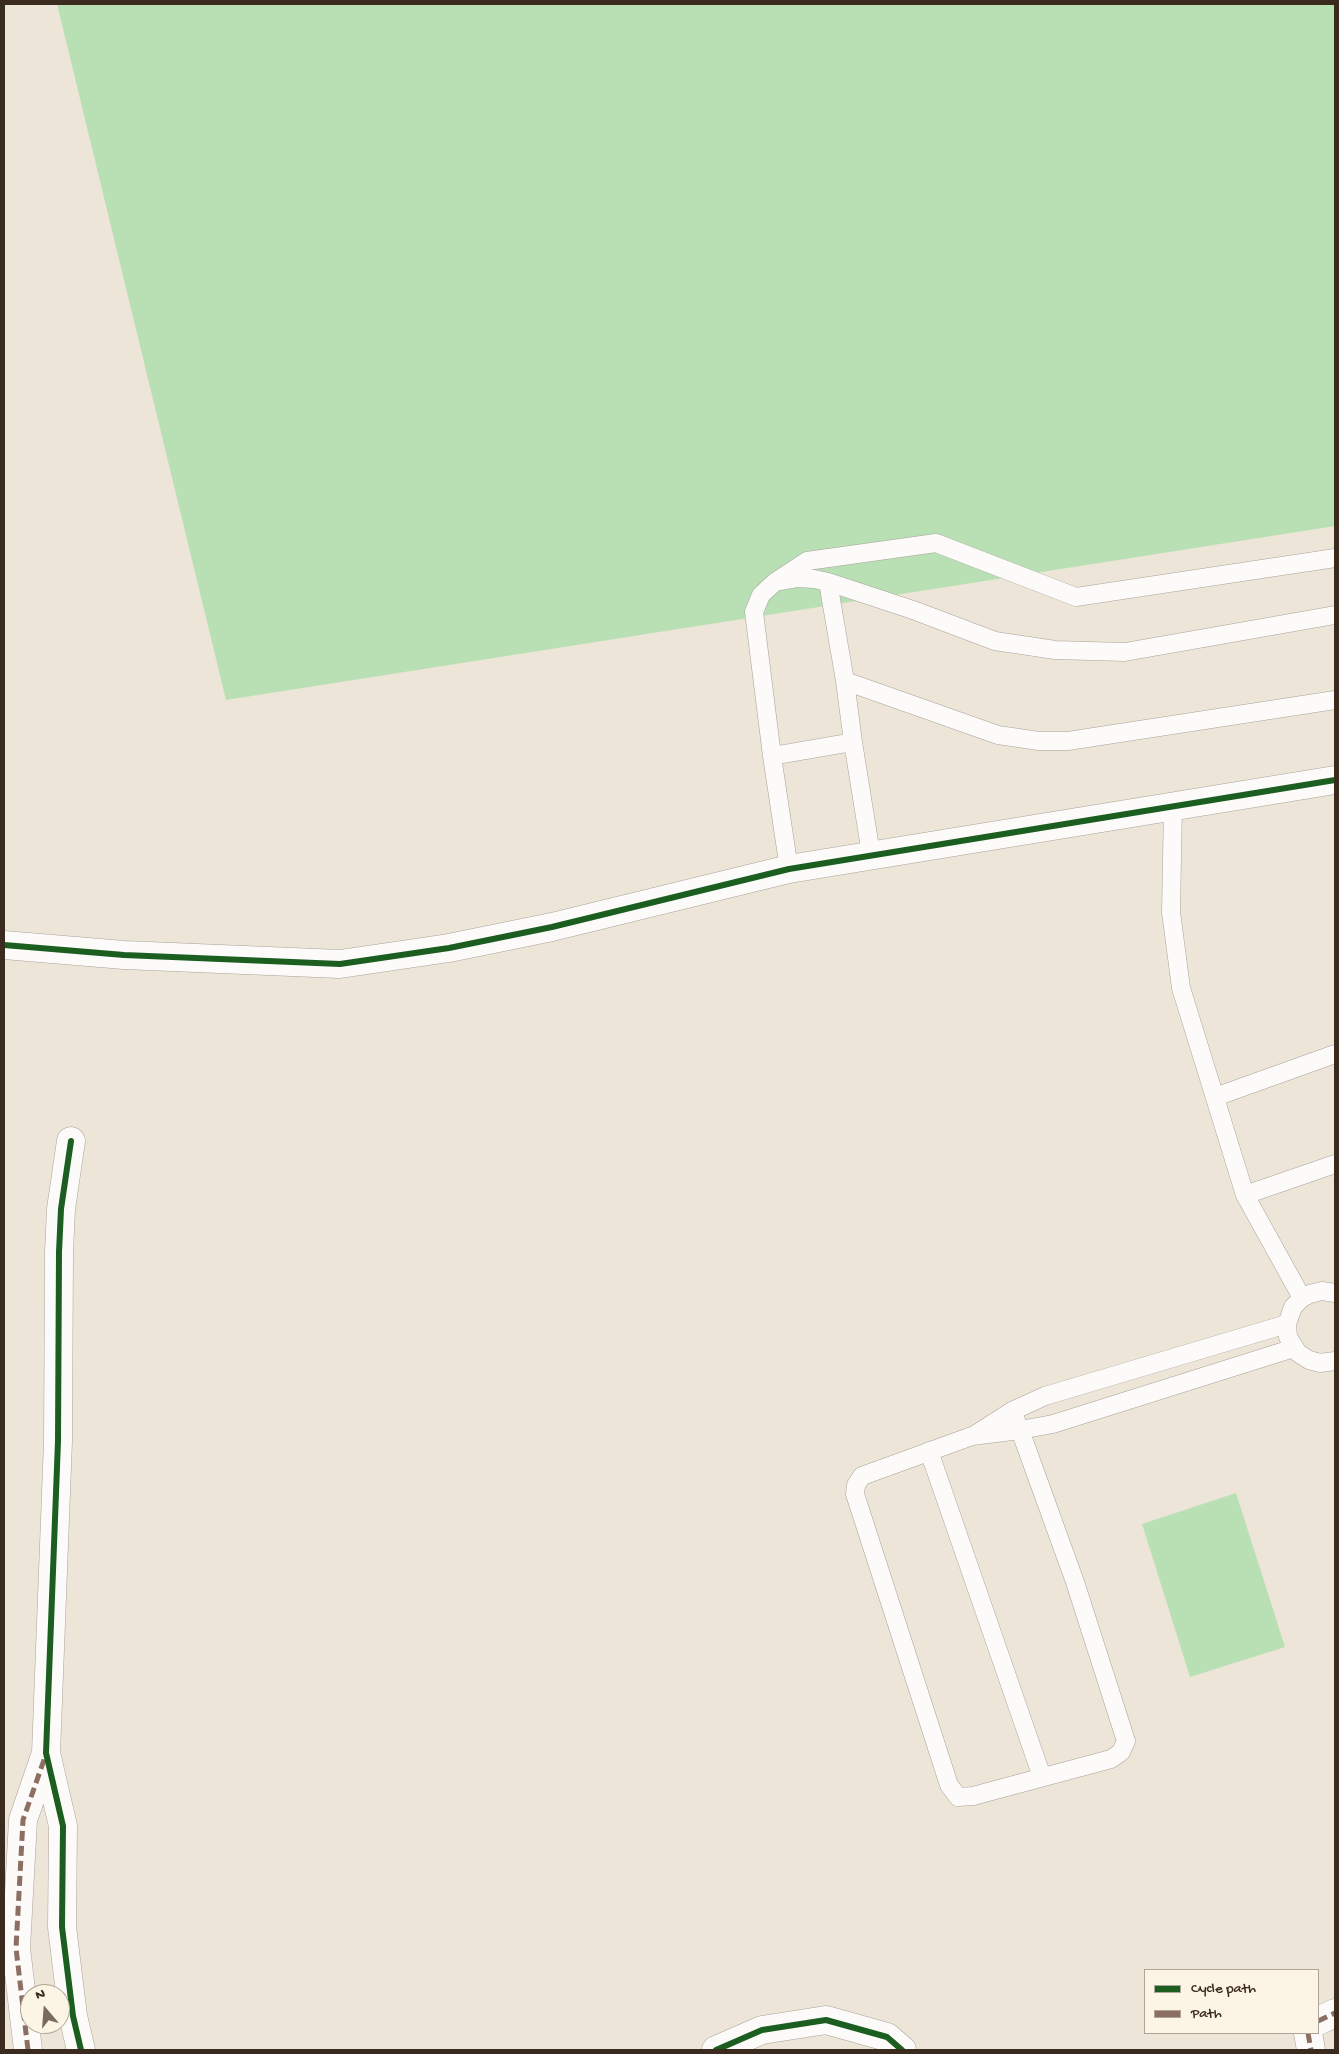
<!DOCTYPE html>
<style>
body{margin:0}
#map{position:relative;width:1339px;height:2054px;overflow:hidden;background:#ede5d7;font-family:"Gochi Hand",sans-serif}
canvas{display:block}
.frame{position:absolute;inset:0;border:5px solid #3b2a1e;pointer-events:none}
.legend{position:absolute;left:1144px;top:1969px;width:175px;height:65px;box-sizing:border-box;background:#fcf5e5;border:1px solid #afa495;margin:0;padding:6px 9px;list-style:none;font-size:15px;color:#3b2a1e}
.legend li{display:flex;align-items:center;gap:10px;height:25px}
.legend b{width:25px;border:1px solid #afa495}
.north{position:absolute;left:20px;top:1984px;width:50px;height:50px;box-sizing:border-box;background:#fcf5e5;border:1px solid #afa495;border-radius:50%;rotate:342deg;font-size:14px;font-weight:700;line-height:20px;text-align:center;color:#3b2a1e}
.north::after{content:'';display:block;margin:auto;width:18px;height:22px;background:#796b5f;clip-path:polygon(50% 0,100% 100%,50% 72%,0 100%)}
</style>
<div id="map">
<canvas width="1339" height="2054"></canvas>
<div class="frame"></div>
<ul class="legend">
<li><b style="height:6px;background:#1b5e20"></b>Cycle path</li>
<li><b style="height:6px;background:#8d6e63"></b>Path</li>
</ul>
<div class="north">N</div>
</div>
<script>
const context = document.querySelector('canvas').getContext('2d');
context.lineJoin = 'round';
function fill(path, color) { context.fillStyle = color; context.fill(path, 'evenodd'); }
const shape = rows => new Path2D(rows.map(r => 'M' + r).join(''));
function trace(path, color, width, dash) { context.strokeStyle = color; context.lineWidth = width; context.lineCap = dash ? 'butt' : 'round'; context.setLineDash(dash || []); context.stroke(path); }
const green = shape([
 [57,4,1335,4,1335,526,226,700],
 [1236,1493,1285,1647,1190,1677,1142,1524]
]);
const service = shape([
 [781,581,798,578,814,579,828,582,913,610,995,641,1055,650,1125,652,1335,615],
 [828,582,845,681],
 [772,756,853,742],
 [1173,806,1171,912,1181,988,1245,1195,1302,1298],
 [871,854,853,742,845,681,998,735,1039,741,1068,741,1335,700],
 [789,869,772,756,754,612,761,595,775,582,807,561,936,543,1076,597,1335,558],
 [1215,1097,1335,1054],
 [1245,1195,1335,1164],
 [1335,1293,1322,1291,1310,1294,1302,1298,1293,1307,1287,1324,1288,1337,1298,1353,1309,1360,1320,1363,1335,1361],
 [1012,1411,1020,1430,1075,1582,1126,1741,1121,1752,1111,1759,973,1796,958,1797,949,1785,855,1494,856,1485,862,1476,972,1436,1020,1430,1053,1424,1294,1348],
 [976,1434,1012,1411,1045,1396,1287,1324],
 [929,1451,1042,1777]
]);
const minor = shape([
 [4,945,124,955,340,964,449,948,552,927,789,869,1335,780],
 [71,1141,61,1209,59,1252,58,1441,46,1753,63,1826,62,1927,73,2016,81,2050],
 [1318,2021,1335,2013],
 [1308,2033,1311,2050],
 [28,2050,16,1948,23,1820,46,1753],
 [716,2050,762,2030,826,2020,887,2037,902,2050]
]);
const quiet = shape([
 [1318,2021,1335,2013],
 [1308,2033,1311,2050],
 [28,2050,16,1948,23,1820,45,1757]
]);
const cycleway = shape([
 [4,945,124,955,340,964,449,948,552,927,789,869,1335,780],
 [71,1141,61,1209,59,1252,58,1441,46,1753,63,1826,62,1927,73,2016,81,2050],
 [716,2050,762,2030,826,2020,887,2037,902,2050]
]);
fill(green, '#b9e0b5');
trace(service, '#a9a299', 19);
trace(minor, '#a9a299', 29);
trace(service, '#fcfbf9', 18);
trace(minor, '#fcfbf9', 28);
trace(quiet, '#8d6e63', 5, [10, 5]);
trace(cycleway, '#1b5e20', 6);
</script>
